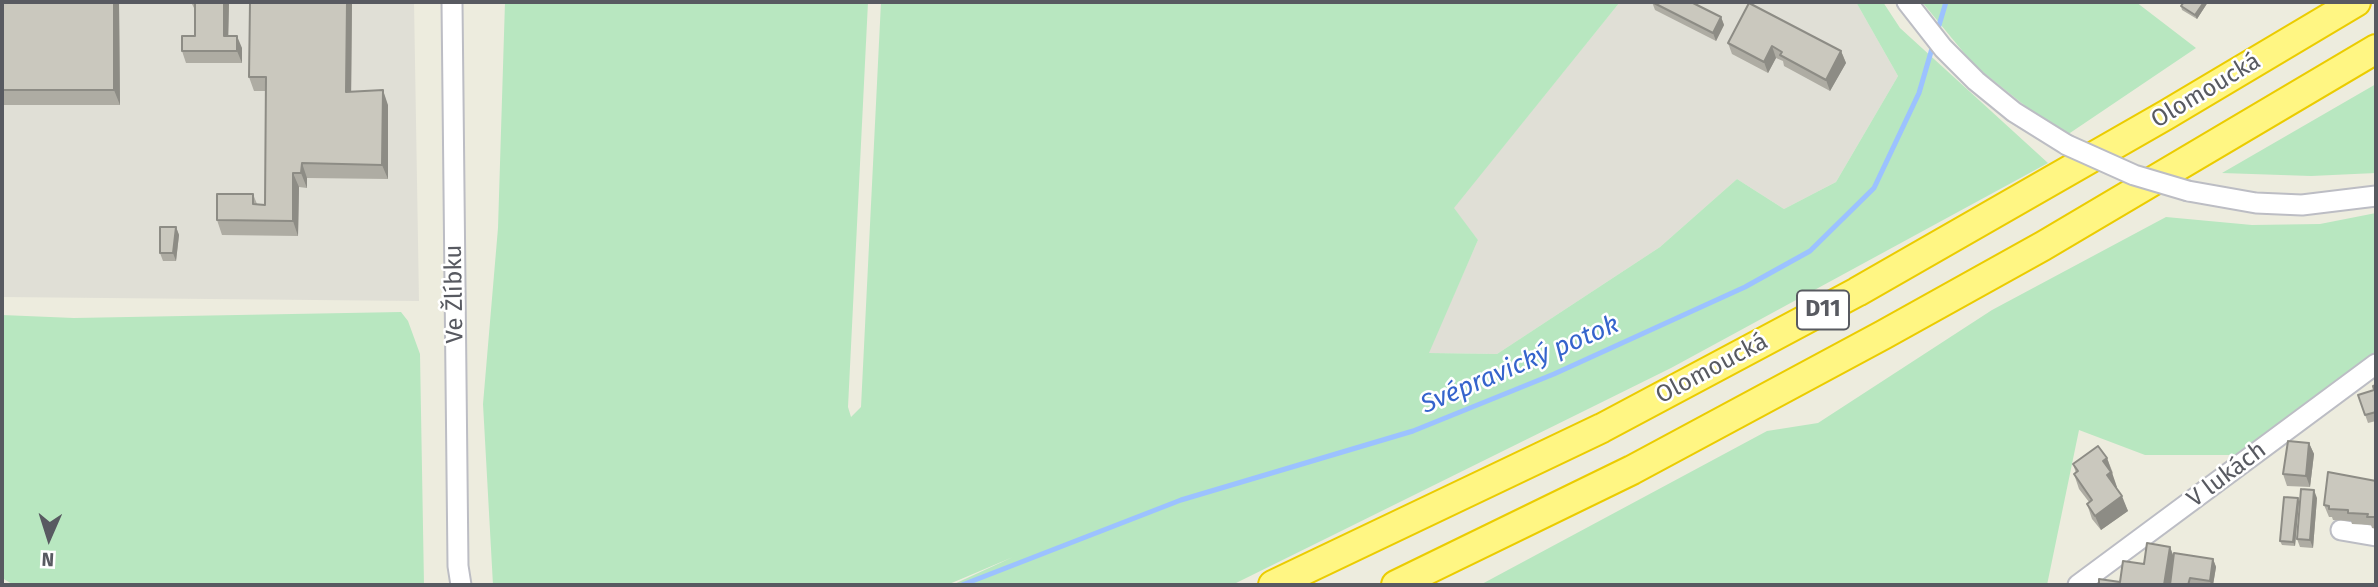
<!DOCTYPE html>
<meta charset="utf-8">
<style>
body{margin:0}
#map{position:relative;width:2378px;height:587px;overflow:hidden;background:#edecde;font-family:"Fira Sans",sans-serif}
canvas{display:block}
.frame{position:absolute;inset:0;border:4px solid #585a61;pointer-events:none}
.north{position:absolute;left:14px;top:503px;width:70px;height:70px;-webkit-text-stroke:5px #fff;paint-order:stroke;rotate:183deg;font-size:19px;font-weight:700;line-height:28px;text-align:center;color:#585a61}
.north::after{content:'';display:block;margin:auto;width:24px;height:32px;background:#585a61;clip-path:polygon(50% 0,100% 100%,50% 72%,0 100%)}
</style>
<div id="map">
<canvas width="2378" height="587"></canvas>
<div class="frame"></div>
<div class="north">N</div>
</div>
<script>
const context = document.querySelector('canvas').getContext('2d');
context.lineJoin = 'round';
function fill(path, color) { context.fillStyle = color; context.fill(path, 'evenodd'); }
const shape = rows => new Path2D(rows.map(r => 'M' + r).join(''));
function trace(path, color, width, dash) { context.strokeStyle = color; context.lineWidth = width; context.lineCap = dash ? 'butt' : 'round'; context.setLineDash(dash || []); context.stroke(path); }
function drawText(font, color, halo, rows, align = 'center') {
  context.font = font + ' "Fira Sans",sans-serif'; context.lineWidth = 5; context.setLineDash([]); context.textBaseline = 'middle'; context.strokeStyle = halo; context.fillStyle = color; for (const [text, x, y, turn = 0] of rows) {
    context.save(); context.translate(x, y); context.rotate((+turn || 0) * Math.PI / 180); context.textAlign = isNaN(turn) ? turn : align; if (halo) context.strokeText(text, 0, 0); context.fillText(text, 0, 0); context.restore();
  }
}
const industrial = shape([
 [2,2,414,2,419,301,2,297],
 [1620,2,1856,2,1898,76,1836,182,1784,209,1737,179,1660,247,1497,354,1428,353,1478,240,1453,208]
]);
const green = shape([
 [505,2,868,2,848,407,851,417,861,407,881,2,1620,2,1454,208,1478,240,1429,353,1497,354,1660,247,1737,179,1784,209,1836,182,1898,76,1856,2,1883,2,1900,28,2048,163,1671,368,1232,585,952,585,1013,557,947,585,493,585,483,404,498,228],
 [1922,2,2136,2,2196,48,2064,137,1974,65],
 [2376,84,2376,173,2311,176,2222,173],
 [2376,213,2376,354,2239,455,2145,455,2079,430,2047,585,1480,585,1767,431,1818,423,1992,310,2166,217,2252,225,2320,224],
 [401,312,408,321,420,354,424,585,14,585,2,578,2,315,74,318]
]);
const stream = shape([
 [1937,32,1946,2],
 [962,585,1181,500,1413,431,1554,374,1745,287,1810,251,1874,188,1919,93,1933,45]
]);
const minor = shape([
 [452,2,458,566,461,585],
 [1907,2,1943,48,1976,81,2014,112,2067,145],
 [2188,191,2256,203,2302,205,2376,196],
 [2341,530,2376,536],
 [2078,585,2376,364]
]);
const highway = shape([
 [1273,585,1602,428,1857,292,2166,115,2356,2],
 [1396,585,1632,470,1883,335,2043,246,2376,49]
]);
const minorBridge = shape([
 [2067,145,2134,175,2188,191]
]);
const wall = shape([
 [2,2,119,2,120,105,2,105],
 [191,2,229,2,228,36,242,48,242,63,186,63,182,51,195,36,195,10],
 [250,2,352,2,351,91,388,105,388,179,307,178,307,188,299,187,298,236,222,235,217,220,253,194,257,204,265,205,266,91,254,91,249,77],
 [1652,2,1721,17,1724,25,1716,41,1655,10],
 [2180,2,2208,2,2197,19,2182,10,2181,6,2182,4],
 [1728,43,1841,51,1846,63,1830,91,1784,66,1783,61,1776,58,1768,73,1732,54],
 [176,227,179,235,176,261,163,261,160,253],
 [2376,385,2376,421,2368,423,2358,395,2374,390],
 [2309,443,2314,454,2310,487,2287,486,2283,474],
 [2107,458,2113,473,2112,474,2116,487,2128,511,2101,530,2092,519,2087,504,2089,502,2079,489,2074,474,2076,473,2073,464],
 [2376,481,2376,529,2372,528,2371,525,2352,524,2351,521,2333,520,2332,517,2329,517,2324,505],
 [2298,498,2299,502,2295,546,2282,545,2280,541],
 [2317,498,2313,548,2300,547,2297,539],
 [2170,547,2174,557,2213,559,2216,567,2213,585,2099,585,2120,582]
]);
const shadedWall = shape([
 [114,2,119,2,120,105,114,90],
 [224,2,229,2,228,48,224,36],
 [347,2,352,2,351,107,346,92],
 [2204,2,2208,2,2197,19,2195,15],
 [1721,17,1724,25,1716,41,1713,33],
 [237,36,242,48,242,63,237,51],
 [1772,46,1776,58,1768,73,1764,62],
 [1841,51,1846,63,1830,91,1826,80],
 [383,90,388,105,388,179,382,165],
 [302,163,307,178,307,188,301,173],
 [293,173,299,187,298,236,293,221],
 [176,227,179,235,176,261,173,253],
 [2309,443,2314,454,2310,487,2306,476],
 [2107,458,2117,487,2113,490,2103,461],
 [2314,490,2317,498,2313,548,2310,540],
 [2122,496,2128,511,2101,530,2095,516],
 [2298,498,2299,502,2295,546,2293,542],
 [2170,547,2175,561,2172,585,2164,585],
 [2213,559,2216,567,2213,585,2211,585,2210,581]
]);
const building = shape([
 [2,2,114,2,114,90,2,90,2,2],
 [195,2,224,2,224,36,237,36,237,51,182,51,182,36,195,36,195,2],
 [250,2,347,2,346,92,383,90,382,165,302,163,301,173,293,173,293,221,217,220,217,194,253,194,253,204,265,205,266,77,249,77,250,2],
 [1652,2,1691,2,1721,17,1713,33,1652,2],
 [2184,2,2204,2,2195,15,2181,6,2184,2],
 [1749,3,1841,51,1826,80,1780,55,1782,52,1772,46,1764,62,1728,43,1749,3],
 [160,227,176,227,173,253,160,253,160,227],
 [2376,385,2376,412,2365,415,2358,395,2374,390,2373,386,2376,385],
 [2288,441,2309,443,2306,476,2283,474,2288,441],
 [2098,446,2107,458,2103,461,2111,472,2107,475,2122,496,2095,516,2087,504,2092,500,2074,474,2078,471,2073,464,2098,446],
 [2328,472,2376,481,2376,517,2367,517,2368,514,2348,513,2348,510,2329,509,2329,506,2324,505,2328,472],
 [2301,489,2314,490,2310,540,2297,539,2301,489],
 [2284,497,2298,498,2293,542,2280,541,2284,497],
 [2147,543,2170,547,2164,585,2099,585,2099,579,2120,582,2123,561,2144,564,2147,543],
 [2174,553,2213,559,2210,581,2190,578,2188,585,2170,585,2174,553]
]);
const shields = [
 [1823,310,52]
];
const shieldNames = [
 ["D11",1823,310]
];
const streetNames = [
 ["Olomoucká",2206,91,-31],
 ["Ve Žlíbku",455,294,-91],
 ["Olomoucká",1712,369,-28],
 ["V lukách",2227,475,-37]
];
const waterNames = [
 ["Svépravický potok",1520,365,-23]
];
fill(industrial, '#e0dfd6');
fill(green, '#b8e7c0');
trace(stream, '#9cc2ff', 5);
trace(minor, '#bcbdc4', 23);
trace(highway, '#ebcc00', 32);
trace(minor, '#fff', 19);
trace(highway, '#fff683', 28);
trace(minorBridge, '#bcbdc4', 23, []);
trace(minorBridge, '#fff', 19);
fill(wall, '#aeaca3');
fill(shadedWall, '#8d8c85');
fill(building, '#cac8be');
trace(building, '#8d8c85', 2);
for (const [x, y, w] of shields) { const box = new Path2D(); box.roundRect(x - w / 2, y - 19.5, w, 39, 5); context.fillStyle = '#fff'; context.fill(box); trace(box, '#585a61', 2); }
drawText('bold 23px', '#585a61', null, shieldNames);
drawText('24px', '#585a61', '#fff', streetNames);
drawText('italic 26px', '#3564cc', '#fff', waterNames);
</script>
